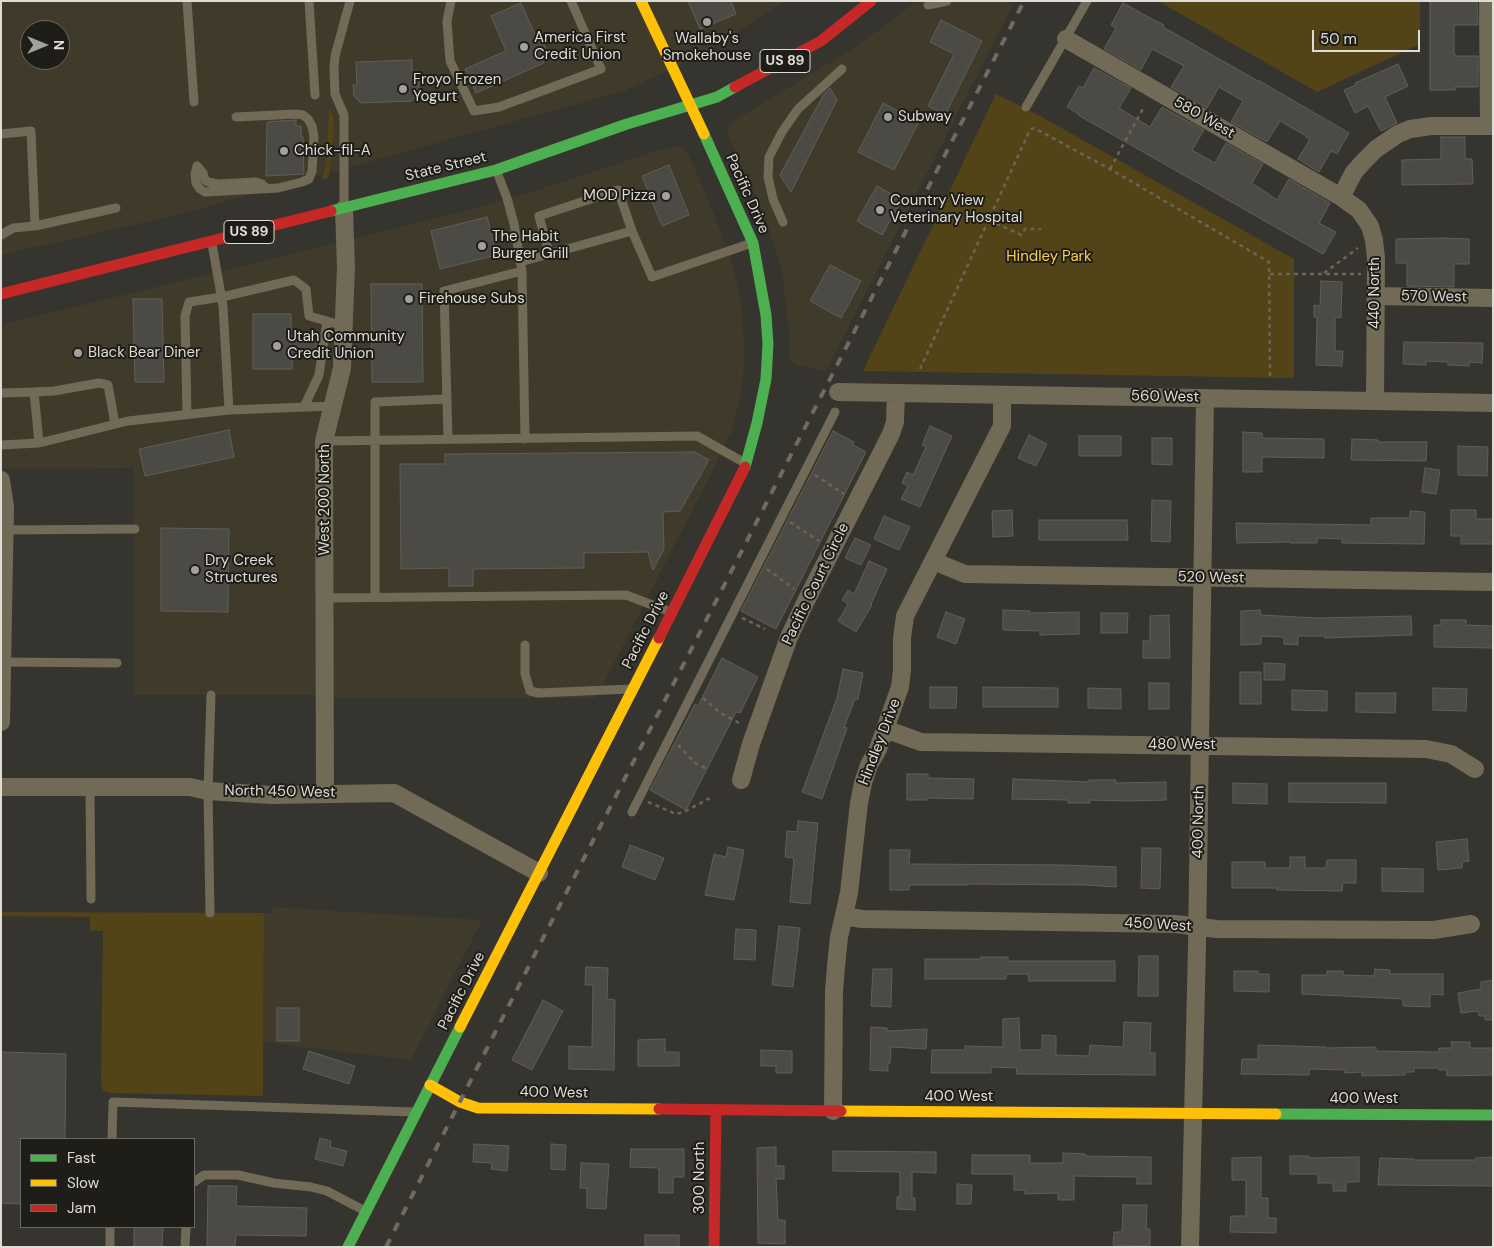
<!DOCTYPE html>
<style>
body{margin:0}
#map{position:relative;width:1494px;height:1248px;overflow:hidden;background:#36342e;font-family:"DM Sans",sans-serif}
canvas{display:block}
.frame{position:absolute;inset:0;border:2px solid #dedcd5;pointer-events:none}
.legend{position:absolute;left:20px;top:1138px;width:175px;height:90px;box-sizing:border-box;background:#1f1d18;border:1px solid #6b6964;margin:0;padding:6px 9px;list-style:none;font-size:15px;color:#dedcd5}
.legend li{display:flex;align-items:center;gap:10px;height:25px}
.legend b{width:25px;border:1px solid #6b6964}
.north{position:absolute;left:20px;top:20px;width:50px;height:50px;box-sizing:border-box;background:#1f1d18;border:1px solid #6b6964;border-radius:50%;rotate:90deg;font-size:14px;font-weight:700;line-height:20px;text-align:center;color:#dedcd5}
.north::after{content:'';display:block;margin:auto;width:18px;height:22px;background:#a3a19b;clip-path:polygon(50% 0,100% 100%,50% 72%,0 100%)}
.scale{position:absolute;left:1312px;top:30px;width:108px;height:22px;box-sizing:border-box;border:2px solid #dedcd5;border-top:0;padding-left:6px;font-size:15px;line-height:18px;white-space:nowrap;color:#dedcd5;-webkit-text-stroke:4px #1f1d18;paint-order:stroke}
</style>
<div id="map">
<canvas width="1494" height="1248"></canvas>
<div class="frame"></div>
<ul class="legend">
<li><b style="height:6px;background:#4caf50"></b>Fast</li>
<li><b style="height:6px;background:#ffc107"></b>Slow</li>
<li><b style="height:6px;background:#c62828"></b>Jam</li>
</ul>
<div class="north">N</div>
<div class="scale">50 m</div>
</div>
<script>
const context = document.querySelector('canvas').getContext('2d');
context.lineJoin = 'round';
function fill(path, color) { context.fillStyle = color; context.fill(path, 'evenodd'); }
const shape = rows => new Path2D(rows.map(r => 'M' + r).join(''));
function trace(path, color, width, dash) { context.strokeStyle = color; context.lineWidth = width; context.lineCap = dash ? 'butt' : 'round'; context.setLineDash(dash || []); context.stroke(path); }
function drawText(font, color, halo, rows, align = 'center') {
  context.font = font + ' "DM Sans",sans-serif'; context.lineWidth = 4; context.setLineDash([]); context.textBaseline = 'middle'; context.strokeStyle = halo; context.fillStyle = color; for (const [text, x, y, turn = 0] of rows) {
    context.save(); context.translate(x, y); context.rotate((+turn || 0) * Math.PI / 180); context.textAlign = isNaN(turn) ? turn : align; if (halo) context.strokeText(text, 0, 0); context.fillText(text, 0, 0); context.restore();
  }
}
const built = shape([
 [1,1,785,1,703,54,624,91,177,215,1,255],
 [30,30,60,30,60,60,30,60],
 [917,1,1015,1,826,371,795,365,789,357,789,331,782,271,766,220,728,135,728,127,735,120,849,51,883,27],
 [676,146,681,147,689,155,713,212,734,269,741,303,744,338,744,367,741,395,731,434,728,437,712,472,596,698,341,698,310,695,134,695,134,468,1,469,1,325,445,216,525,194,653,152],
 [272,907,482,920,411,1060,264,1042,264,913,272,913]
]);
const green = shape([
 [1158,1,1420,1,1420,44,1317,92],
 [996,94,1040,116,1294,259,1294,378,863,371],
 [329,109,334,118,334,125,330,170,328,179,322,178,327,160],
 [1,912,264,913,263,1096,109,1093,103,1090,101,1084,103,931,90,930,90,917,1,916]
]);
const building = shape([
 [688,1,731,1,736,14,700,29,688,1],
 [1430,1,1477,1,1478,25,1454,25,1454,54,1455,54,1455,56,1478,56,1478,87,1455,87,1455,90,1430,90,1430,1],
 [521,3,536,37,540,35,548,54,541,57,544,63,476,93,465,69,506,51,491,16,521,3],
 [1123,3,1154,20,1164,25,1163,27,1258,81,1258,80,1349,133,1337,154,1331,151,1319,172,1298,159,1310,139,1306,137,1306,136,1280,121,1267,142,1231,122,1243,101,1219,87,1207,108,1171,87,1184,66,1152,49,1141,70,1104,49,1116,28,1111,25,1123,3],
 [941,20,982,41,945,115,928,106,954,54,930,42,941,20],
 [412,60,412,81,419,80,419,93,412,101,361,103,354,96,353,85,357,85,356,62,412,60],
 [1398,64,1408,86,1385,97,1397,123,1381,131,1368,106,1355,113,1344,90,1356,85,1355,83,1398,64],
 [1094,68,1131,88,1119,108,1150,127,1162,107,1204,130,1192,150,1215,163,1226,143,1263,164,1252,183,1277,200,1289,179,1330,203,1319,223,1336,232,1323,254,1078,115,1079,114,1067,107,1079,86,1083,88,1094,68],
 [830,88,837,100,791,192,780,175,824,94,830,88],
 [883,103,919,122,894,170,858,152,883,103],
 [296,120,296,126,301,126,301,137,303,137,304,174,266,176,267,122,296,120],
 [1441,137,1465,137,1465,159,1472,159,1473,184,1402,185,1402,160,1441,159,1441,137],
 [669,165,689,215,662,226,642,176,669,165],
 [877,186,902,200,882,235,857,221,877,186],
 [487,217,497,255,440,269,431,231,487,217],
 [1443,238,1469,239,1469,264,1454,264,1454,287,1407,286,1407,263,1396,263,1396,239,1443,238],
 [830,265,861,281,841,318,810,301,830,265],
 [1321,281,1342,282,1341,318,1335,317,1335,351,1343,351,1342,366,1316,365,1317,317,1314,317,1314,305,1320,306,1321,281],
 [371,284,422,284,423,382,372,382,371,284],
 [133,299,162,299,164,382,135,382,133,299],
 [253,314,291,314,291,336,316,336,316,355,293,355,292,369,253,369,253,314],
 [1404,342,1483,343,1482,363,1469,362,1469,366,1448,365,1448,362,1426,361,1426,365,1403,364,1404,342],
 [930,426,952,436,920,507,901,499,908,486,902,483,907,472,913,475,926,447,922,445,930,426],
 [229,430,234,457,145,476,139,449,229,430],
 [833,431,854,442,853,445,866,452,776,629,741,611,833,431],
 [1243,432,1262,433,1262,438,1324,439,1324,458,1262,457,1262,472,1243,472,1243,432],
 [1029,435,1047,444,1036,466,1018,458,1029,435],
 [1079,436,1121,436,1121,456,1079,456,1079,436],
 [1152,438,1172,438,1172,465,1152,464,1152,438],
 [1352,439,1378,440,1378,442,1427,442,1426,461,1351,460,1352,439],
 [1458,446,1488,447,1487,476,1458,475,1458,446],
 [695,452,709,460,680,511,663,512,664,549,653,570,648,552,584,553,584,568,473,569,473,586,449,586,449,568,401,569,400,464,445,464,445,454,695,452],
 [1425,468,1440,470,1436,494,1422,492,1425,468],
 [1152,500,1171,501,1170,542,1151,541,1152,500],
 [1012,510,1013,536,993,537,992,511,1012,510],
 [1451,510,1476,510,1476,519,1493,519,1493,544,1461,544,1461,536,1451,536,1451,510],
 [1410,511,1425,512,1424,544,1342,543,1342,539,1317,538,1317,543,1290,543,1290,542,1237,543,1236,523,1371,525,1371,518,1410,518,1410,511],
 [884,516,910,527,899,550,874,539,884,516],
 [1039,520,1127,520,1128,540,1039,540,1039,520],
 [161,528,229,529,228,612,161,611,161,528],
 [855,538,871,545,861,565,845,558,855,538],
 [869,561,887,569,871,604,872,605,856,632,838,621,848,604,842,600,848,590,854,594,869,561],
 [1003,610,1030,611,1030,613,1079,612,1079,634,1040,635,1040,631,1003,630,1003,610],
 [1260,610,1261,615,1317,618,1411,616,1412,635,1325,638,1325,636,1298,636,1298,645,1284,644,1284,637,1261,636,1261,644,1241,645,1241,611,1260,610],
 [946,612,965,619,956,644,937,637,946,612],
 [1101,613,1128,613,1127,633,1101,633,1101,613],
 [1169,615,1170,658,1143,658,1143,641,1150,641,1150,616,1169,615],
 [1441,620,1466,620,1466,625,1493,626,1493,648,1434,647,1434,625,1441,625,1441,620],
 [722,658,758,677,740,713,736,712,686,810,650,790,695,704,698,706,722,658],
 [1264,663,1285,664,1284,680,1264,680,1264,663],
 [843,669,863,673,858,699,855,699,844,727,847,728,822,799,802,792,837,698,843,669],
 [1240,672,1261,672,1261,704,1240,704,1240,672],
 [1149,683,1169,683,1169,709,1149,709,1149,683],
 [930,687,957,687,956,708,930,708,930,687],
 [983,687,1058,688,1058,707,983,707,983,687],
 [1088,688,1121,689,1121,709,1088,708,1088,688],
 [1433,688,1467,689,1466,711,1433,710,1433,688],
 [1292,690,1327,691,1327,711,1292,710,1292,690],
 [1356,693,1396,693,1395,713,1356,712,1356,693],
 [907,774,928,774,928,778,974,779,973,799,927,798,927,800,907,800,907,774],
 [1013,779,1089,782,1089,780,1116,780,1116,783,1166,782,1166,800,1128,801,1090,800,1090,803,1068,803,1068,800,1012,799,1013,779],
 [1233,783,1267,784,1267,804,1233,803,1233,783],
 [1289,783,1386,783,1386,803,1289,802,1289,783],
 [798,821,818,823,810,904,790,902,794,858,785,857,787,831,797,832,798,821],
 [1467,839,1469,861,1462,862,1462,868,1438,870,1436,842,1467,839],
 [630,845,664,858,655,880,622,867,630,845],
 [728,847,744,850,734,900,705,895,714,854,726,857,728,847],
 [1142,848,1161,848,1160,889,1141,888,1142,848],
 [890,850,910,850,909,864,1065,865,1116,867,1116,887,1085,885,967,884,967,885,909,885,909,890,890,890,890,850],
 [1290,857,1305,857,1305,868,1326,868,1327,860,1356,860,1356,883,1343,883,1342,891,1277,890,1277,888,1232,888,1232,862,1265,862,1265,868,1290,868,1290,857],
 [1382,868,1423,869,1423,892,1382,891,1382,868],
 [779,926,800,928,793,987,772,985,779,926],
 [736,929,756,930,755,960,734,959,736,929],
 [1139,956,1158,956,1158,996,1138,996,1139,956],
 [981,957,1008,957,1008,961,1115,961,1115,981,1029,981,1028,974,1006,974,1006,979,925,979,925,959,981,959,981,957],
 [586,967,608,968,607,999,615,1000,614,1070,569,1069,569,1046,592,1047,593,985,585,985,586,967],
 [873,969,892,969,891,1007,871,1006,873,969],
 [1375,969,1390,970,1390,974,1443,974,1443,995,1430,994,1430,1007,1403,1006,1403,999,1302,994,1302,975,1327,975,1327,971,1343,971,1343,975,1374,976,1375,969],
 [1234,971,1258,971,1258,974,1269,974,1269,992,1234,991,1234,971],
 [1493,980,1493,1020,1485,1020,1485,1016,1479,1016,1478,1011,1461,1013,1458,993,1481,989,1481,982,1493,980],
 [543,1000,563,1011,532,1070,512,1060,543,1000],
 [277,1008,299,1008,299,1041,277,1041,277,1008],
 [1019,1018,1020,1050,1042,1050,1042,1035,1056,1036,1056,1055,1089,1056,1090,1045,1123,1047,1124,1022,1151,1023,1150,1053,1155,1053,1155,1075,1016,1074,1017,1068,991,1067,991,1073,931,1073,932,1050,965,1050,965,1046,1003,1047,1003,1019,1019,1018],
 [871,1027,887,1028,887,1031,927,1029,926,1049,891,1047,890,1063,888,1063,888,1071,870,1070,871,1027],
 [665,1039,665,1052,679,1052,679,1066,638,1066,638,1040,665,1039],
 [1451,1042,1470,1042,1470,1048,1493,1048,1493,1075,1447,1076,1447,1070,1439,1070,1439,1068,1414,1068,1414,1072,1405,1072,1405,1075,1362,1076,1362,1072,1345,1073,1345,1070,1309,1069,1309,1075,1241,1074,1242,1059,1258,1059,1258,1045,1326,1047,1326,1048,1376,1047,1376,1051,1439,1052,1439,1048,1452,1048,1451,1042],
 [761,1050,792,1051,792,1073,776,1073,776,1066,761,1066,761,1050],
 [309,1051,355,1066,349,1084,303,1069,309,1051],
 [1,1052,66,1054,65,1139,21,1139,21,1204,1,1203,1,1052],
 [320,1138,331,1141,330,1147,347,1151,343,1166,315,1159,320,1138],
 [474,1144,509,1146,507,1171,491,1169,492,1163,473,1162,474,1144],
 [551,1144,566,1145,565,1170,551,1169,551,1144],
 [776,1147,776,1166,784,1166,784,1179,776,1179,778,1220,785,1220,785,1244,758,1243,757,1148,776,1147],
 [631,1149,684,1149,684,1177,673,1177,673,1193,659,1193,659,1168,630,1167,631,1149],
 [833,1151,936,1152,936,1173,912,1172,912,1198,915,1198,915,1210,897,1209,897,1197,900,1197,900,1172,833,1171,833,1151],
 [1063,1153,1085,1154,1085,1156,1151,1157,1151,1184,1137,1184,1137,1177,1074,1176,1074,1200,1058,1200,1058,1193,1025,1194,1025,1190,1014,1190,1014,1174,972,1174,972,1155,1030,1155,1030,1163,1063,1163,1063,1153],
 [1290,1156,1309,1156,1309,1158,1359,1157,1359,1182,1346,1182,1346,1191,1333,1191,1333,1183,1318,1183,1318,1174,1290,1174,1290,1156],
 [1261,1157,1261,1198,1268,1198,1268,1218,1276,1218,1276,1233,1230,1232,1231,1216,1246,1216,1246,1180,1232,1180,1232,1158,1261,1157],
 [1493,1157,1493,1186,1378,1185,1380,1158,1414,1159,1414,1160,1476,1160,1476,1158,1493,1157],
 [581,1163,609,1164,606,1209,587,1208,587,1188,580,1188,581,1163],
 [957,1184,972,1185,971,1204,957,1204,957,1184],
 [208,1186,237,1186,236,1206,307,1208,306,1236,236,1235,235,1247,207,1247,208,1186],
 [1123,1205,1147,1205,1146,1229,1150,1229,1150,1246,1113,1245,1114,1232,1122,1232,1123,1205],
 [134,1227,163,1227,162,1247,134,1247,134,1227],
 [645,1235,679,1235,679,1247,645,1247,645,1235]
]);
const path = shape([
 [1110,169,1144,107],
 [989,220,1021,235,1025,229,1041,229],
 [1324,273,1358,248],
 [1270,274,1361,274],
 [920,369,1030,130,1034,128,1110,169,1269,262,1270,378],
 [815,475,844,494],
 [790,522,819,541],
 [767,569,794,589],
 [742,618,765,629],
 [703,698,719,712,741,724],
 [678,745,695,763,707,769],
 [648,802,676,814,684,812,710,798]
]);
const lane = shape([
 [187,1,194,102],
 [309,1,315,95],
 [451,1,447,21,450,61,474,111,499,107,601,69,571,1],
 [928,5,947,1],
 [1026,107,1087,1],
 [1,134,31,131,35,226,116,208],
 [197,166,195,174,196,183,200,189,205,192,278,188,302,182,309,179,312,171,314,137,312,126,308,119,303,115,296,114,236,117],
 [197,166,203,173,205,180,208,182,218,184,256,182,262,184,267,189],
 [497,172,507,198,514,224,522,271,525,439],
 [344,205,344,115,335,94,334,69,335,56,350,1],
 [783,222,773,199,768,177,769,157,782,132,798,109,842,69],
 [1,235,13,228,35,226],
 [549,253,539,216,618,190,632,231],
 [520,262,632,231,652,277,752,243],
 [34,392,54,391,99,383,108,385,115,424],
 [1,393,34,392,39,443,1,445],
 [304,407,319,375,327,321],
 [229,410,333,406],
 [187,415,185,316,189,302,222,297,294,280,306,289,309,316,344,326],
 [448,439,444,291,522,271],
 [324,441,697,436,745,463],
 [39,443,128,421,229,410,223,306,212,244],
 [4,530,135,529],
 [375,597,375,402,447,399],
 [324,598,626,595,671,612],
 [525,645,525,674,530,691,539,693,630,689],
 [2,662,117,663],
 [90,787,91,899],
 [632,812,835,412],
 [210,913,208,791,211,695],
 [112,1139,113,1102,414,1112],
 [194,1182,204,1175,238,1175,274,1183,311,1187,327,1191,365,1211],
 [110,1247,110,1227],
 [185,1247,186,1227]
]);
const street = shape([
 [1488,1,1489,126],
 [1066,39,1341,197,1359,210,1370,226,1374,240,1376,258,1375,401],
 [1341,197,1354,172,1365,160,1376,149,1398,134,1410,129,1431,126,1493,126],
 [1376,296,1493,298],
 [838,392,1493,403],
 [1,480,5,507,1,722],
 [933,561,965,574,1493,582],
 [885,729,921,742,1426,749,1451,754,1475,769],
 [741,780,751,744,789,637,805,603,891,434,895,422,896,393],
 [1,787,190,787,208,791,271,795,394,793,539,873],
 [325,794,324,441,342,368,346,268,344,209],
 [844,916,862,919,1175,924,1217,929,1434,930,1471,924],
 [833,1111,834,992,836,966,839,937,849,893,859,803,863,783,869,765,878,749,900,687,902,670,902,638,905,616,1002,426,1002,395],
 [1190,1247,1197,945,1205,398]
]);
const fast = shape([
 [704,134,753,243,766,315,768,344,766,379,757,423,745,467],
 [331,211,496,170,627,124,717,97,735,87],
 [1276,1114,1493,1115],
 [348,1247,460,1027]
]);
const slow = shape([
 [641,1,704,134],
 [460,1027,659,638],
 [430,1085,460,1102,478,1108,659,1109],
 [841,1111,1276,1114]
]);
const jam = shape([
 [735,87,821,41,871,1],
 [1,294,331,211],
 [659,638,745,467],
 [659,1109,841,1111],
 [714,1247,716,1110]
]);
const rail = shape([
 [386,1247,562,901,1024,1]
]);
const markers = [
 [707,22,5,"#a3a19b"],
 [524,47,5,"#a3a19b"],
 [403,89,5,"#a3a19b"],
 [888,117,5,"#a3a19b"],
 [284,151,5,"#a3a19b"],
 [666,196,5,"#a3a19b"],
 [880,210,5,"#a3a19b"],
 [482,246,5,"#a3a19b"],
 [409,299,5,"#a3a19b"],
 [277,346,5,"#a3a19b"],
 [78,353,5,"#a3a19b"],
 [195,570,5,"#a3a19b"]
];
const shields = [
 [785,61,50],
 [249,232,50]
];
const shieldNames = [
 ["US 89",785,61],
 ["US 89",249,232]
];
const poiNames = [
 ["America First",534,38],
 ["Credit Union",534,55],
 ["Wallaby's",707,39,"center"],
 ["Smokehouse",707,56,"center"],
 ["Froyo Frozen",413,80],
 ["Yogurt",413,97],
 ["Subway",898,117],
 ["Chick-fil-A",294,151],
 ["MOD Pizza",656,196,"right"],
 ["Country View",890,201],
 ["Veterinary Hospital",890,218],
 ["The Habit",492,237],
 ["Burger Grill",492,254],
 ["Firehouse Subs",419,299],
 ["Utah Community",287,337],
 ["Credit Union",287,354],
 ["Black Bear Diner",88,353],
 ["Dry Creek",205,561],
 ["Structures",205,578]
];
const streetNames = [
 ["580 West",1204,118,30],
 ["State Street",446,167,-14],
 ["Pacific Drive",747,194,66],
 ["440 North",1375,293,-90],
 ["570 West",1434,297,1],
 ["560 West",1165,397,1],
 ["West 200 North",325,500,-90],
 ["520 West",1211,578,1],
 ["Pacific Court Circle",816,584,-64],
 ["Pacific Drive",646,630,-63],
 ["Hindley Drive",880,742,-69],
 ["480 West",1182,745],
 ["North 450 West",280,792,1],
 ["400 North",1199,822,-89],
 ["450 West",1158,925,3],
 ["Pacific Drive",462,991,-63],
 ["400 West",554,1093,1],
 ["400 West",959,1097],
 ["400 West",1364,1099],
 ["300 North",700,1178,-90]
];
const parkNames = [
 ["Hindley Park",1049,257]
];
fill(built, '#403a2a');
fill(green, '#534418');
fill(building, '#4c4a45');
trace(building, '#605e59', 1);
trace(path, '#6a6558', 2.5, [4, 4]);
trace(lane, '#706a57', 9);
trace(street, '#706a57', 18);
trace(fast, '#4caf50', 11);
trace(slow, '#ffc107', 11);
trace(jam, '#c62828', 11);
trace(rail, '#6f6b61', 4, [9, 9]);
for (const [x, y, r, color] of markers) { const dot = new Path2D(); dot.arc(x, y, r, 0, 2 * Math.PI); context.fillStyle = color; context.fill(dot); trace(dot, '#1f1d18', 2); }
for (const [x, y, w] of shields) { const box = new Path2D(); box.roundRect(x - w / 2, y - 11.5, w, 23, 4); context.fillStyle = '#1f1d18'; context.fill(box); trace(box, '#dedcd5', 1); }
drawText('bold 14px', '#dedcd5', null, shieldNames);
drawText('15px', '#dedcd5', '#1f1d18', poiNames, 'left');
drawText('15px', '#dedcd5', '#1f1d18', streetNames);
drawText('15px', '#fad047', '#1f1d18', parkNames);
</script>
